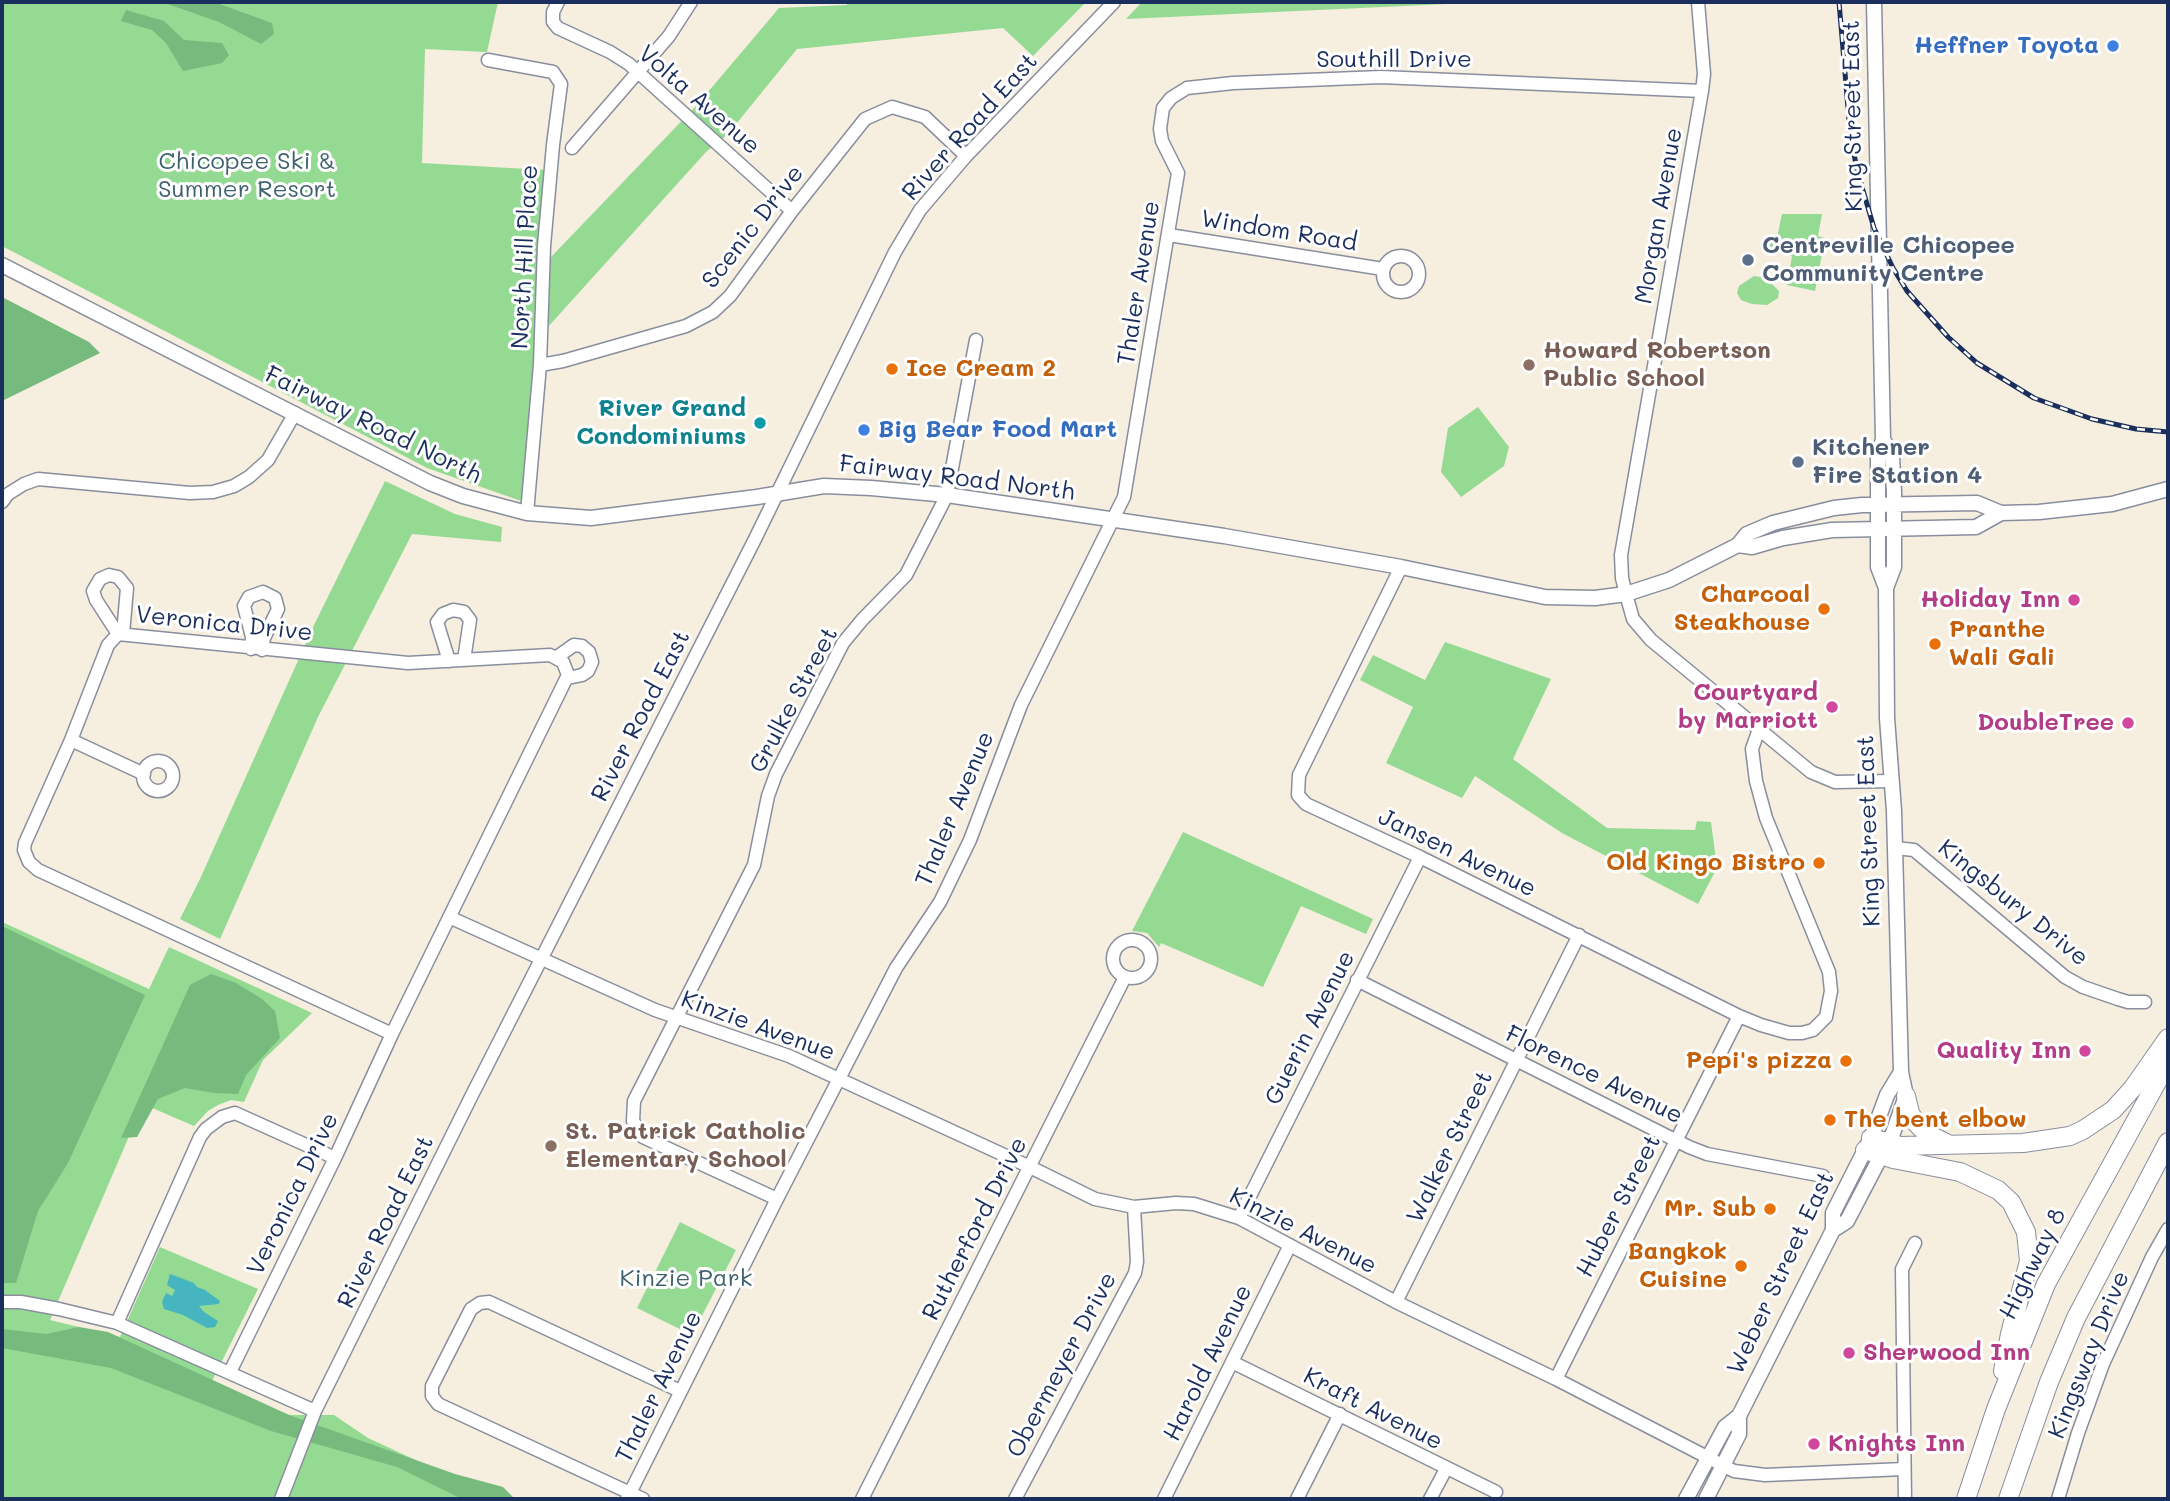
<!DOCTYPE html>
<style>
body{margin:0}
#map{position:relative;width:2170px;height:1501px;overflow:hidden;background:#f6eede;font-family:Mali,sans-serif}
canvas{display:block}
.frame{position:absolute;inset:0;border:4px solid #1b2f5e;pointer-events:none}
</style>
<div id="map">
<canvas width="2170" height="1501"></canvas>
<div class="frame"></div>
</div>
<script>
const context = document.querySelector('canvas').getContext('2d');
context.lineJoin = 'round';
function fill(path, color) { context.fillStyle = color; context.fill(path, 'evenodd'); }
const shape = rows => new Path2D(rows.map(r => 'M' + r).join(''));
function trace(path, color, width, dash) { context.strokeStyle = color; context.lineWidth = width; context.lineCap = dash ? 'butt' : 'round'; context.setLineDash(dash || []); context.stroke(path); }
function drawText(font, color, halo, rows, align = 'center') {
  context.font = font + ' Mali,sans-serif'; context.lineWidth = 6; context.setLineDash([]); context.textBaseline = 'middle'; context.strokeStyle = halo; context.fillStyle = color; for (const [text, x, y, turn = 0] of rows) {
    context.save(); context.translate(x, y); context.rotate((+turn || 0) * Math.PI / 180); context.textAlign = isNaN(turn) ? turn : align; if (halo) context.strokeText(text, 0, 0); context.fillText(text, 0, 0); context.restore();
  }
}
const green = shape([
 [2,2,498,2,487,52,425,49,422,163,545,170,533,371,521,501,427,468,2,246],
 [847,2,1086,2,1033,56,1003,28,797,49,728,134,706,152,547,328,551,257,697,105,779,8,847,5],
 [1142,2,1489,2,1126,19],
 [1782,214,1822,214,1818,236,1825,238,1815,291,1787,285,1792,256,1766,251,1768,243,1776,243],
 [1754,276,1766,278,1779,291,1778,298,1767,305,1752,304,1741,300,1737,293,1739,286],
 [1478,407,1509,447,1504,466,1461,497,1441,472,1448,428],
 [385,481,455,514,502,527,501,542,412,534,318,717,220,939,180,919,200,879,314,625],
 [1445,642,1551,679,1513,759,1607,828,1695,830,1697,821,1711,822,1717,868,1698,904,1562,833,1475,776,1462,798,1386,763,1413,707,1360,680,1373,655,1425,680],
 [1183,832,1373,919,1366,934,1301,906,1263,987,1161,943,1159,947,1147,933,1132,931],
 [2,922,149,989,169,947,312,1013,263,1060,244,1102,231,1100,218,1105,208,1111,194,1126,143,1104,50,1320,120,1337,160,1247,258,1289,212,1381,289,1415,334,1415,368,1438,500,1499,2,1499],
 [680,1222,736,1250,692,1335,637,1308]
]);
const forest = shape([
 [162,2,214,2,272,23,274,34,261,44,219,22],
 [126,10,164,21,184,40,222,43,229,55,222,63,183,71,166,43,152,30,121,21],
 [2,297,89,342,100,353,2,401],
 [2,926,145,995,68,1163,38,1211,16,1283,2,1283],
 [211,974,236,983,262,999,275,1011,280,1038,246,1075,238,1094,214,1093,185,1088,158,1099,137,1137,121,1138,190,985],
 [79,1327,108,1332,289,1415,455,1474,503,1487,515,1499,462,1499,397,1467,271,1431,111,1368,2,1348,2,1329,46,1334]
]);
const water = shape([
 [170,1274,194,1283,197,1287,205,1290,220,1301,219,1304,199,1306,204,1312,218,1321,215,1327,207,1328,183,1315,164,1309,162,1302,166,1293,172,1296,175,1290,167,1285]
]);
const minor = shape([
 [558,2,553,12,553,22,558,28,610,52,629,64,792,211],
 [1698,2,1704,74,1702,91,1621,555,1622,578,1626,594,1633,619,1651,640,1811,772,1835,782,1891,781],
 [488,60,553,72,561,84,553,145,544,246,540,365,527,513],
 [572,148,669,36,691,2],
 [1169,235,1383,269],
 '1383 274a18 18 0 1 1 36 0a18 18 0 1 1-36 0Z',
 [540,365,563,361,686,326,713,312,730,296,792,211,865,119,892,107,925,117,966,156],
 [2,502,8,494,24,484,38,479,190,493,213,492,234,486,249,477,268,460,295,413],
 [1401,567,1299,775,1298,795,1306,804,1420,857,1739,1016,1761,1025,1789,1033,1802,1033,1813,1030,1826,1017,1831,991,1829,972,1766,818,1756,781,1752,749,1759,729],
 [118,634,96,600,93,591,100,579,109,575,118,577,127,588,123,634],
 [251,649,252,637,244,606,249,597,263,592,275,598,278,609,264,638,262,650],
 [557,657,574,645,582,646,589,652,592,662,588,671,582,675,568,678],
 [449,661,437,622,443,614,453,610,464,612,470,620,464,660],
 [71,740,144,774],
 '143 776a15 15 0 1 1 30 0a15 15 0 1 1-30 0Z',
 [1895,848,1914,850,2065,977,2083,987,2118,999,2128,1002,2145,1002],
 [449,917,655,1010,789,1056,1030,1167,1095,1199,1134,1207,1176,1203,1194,1204,1239,1218,1396,1302,1556,1379,1734,1471,1765,1475,1904,1469],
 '1113 959a19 19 0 1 1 38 0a19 19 0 1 1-38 0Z',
 [1357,980,1689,1147,1707,1154,1823,1176],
 [777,1199,643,1137,633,1121,634,1101,754,865,768,796,776,774,843,643,862,620,906,575,947,495,976,340],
 [1239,1218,1420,857],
 [2,1302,21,1302,59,1309,117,1323,315,1411],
 [1396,1302,1579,935],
 [117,1323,200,1137,206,1129,222,1117,235,1113,335,1158],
 [1232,1362,1496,1492],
 [230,1372,335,1158,392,1034,568,675,563,662,550,655,408,663,118,634,108,645,71,740,25,843,24,850,29,862,38,870,392,1034],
 [1556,1379,1739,1016],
 [281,1499,315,1411,472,1095,755,539,895,252,920,210,966,156,1114,2],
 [627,1499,777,1199,896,968,940,902,970,840,1021,705,1124,497,1178,173,1162,141,1160,129,1163,108,1171,98,1187,88,1233,83,1381,77,1702,91],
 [643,1499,438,1404,432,1396,432,1386,471,1309,480,1303,489,1302,680,1391],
 [862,1499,1125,977],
 [1015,1499,1135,1273,1137,1262,1134,1207],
 [1164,1499,1290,1245],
 [1297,1499,1340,1414],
 [1430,1499,1446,1469],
 [1905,1499,1902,1269,1915,1243],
 [2058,1499,2078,1433,2103,1364,2152,1257,2168,1229]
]);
const major = shape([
 [2,265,430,483,463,496,527,513,591,518,757,497,824,486,871,488,947,495,1224,536,1401,567,1545,597,1595,598,1626,594,1669,580,1738,545,1752,547,1783,538,1832,530,1976,527,2001,513],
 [1883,439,1892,457,1894,492,1894,567,1886,588],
 [1738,545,1747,534,1773,523,1834,508,1862,505,1977,503,2001,513,2039,512,2112,504,2168,489],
 [1833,1230,1847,1221,1893,1133,1906,1096,1901,1072,1894,811,1887,718,1886,588,1878,567,1878,458,1883,439,1874,2],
 [1686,1499,1725,1427,1739,1416],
 [1706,1499,1739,1434,1739,1416,1833,1230,1833,1213,1871,1138,1887,1095,1901,1072]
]);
const highway = shape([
 [1906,1096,1910,1113,1916,1123,1926,1133,1946,1143],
 [1871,1138,1900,1146,2023,1143,2070,1136,2083,1130,2113,1110,2133,1088,2168,1038],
 [1865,1150,1893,1159,1960,1172,1998,1190,2011,1202,2026,1232,2029,1261,2010,1334,2003,1371],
 [1966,1499,1996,1409,2046,1284,2168,1062],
 [2008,1499,2049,1382,2076,1318,2168,1142]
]);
const rail = shape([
 [1839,2,1850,132,1857,170,1874,228,1893,268,1907,291,1948,337,1977,363,2034,398,2092,419,2136,429,2168,432]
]);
const markers = [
 [2113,46,7,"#3f7fe0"],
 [1748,260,7,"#5c6f8a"],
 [1529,365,7,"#8d6e63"],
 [892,369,7,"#e8710a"],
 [760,423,7,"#0f9aa8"],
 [864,430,7,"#3f7fe0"],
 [1798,462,7,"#5c6f8a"],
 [2074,600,7,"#d1479c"],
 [1824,609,7,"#e8710a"],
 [1935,644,7,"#e8710a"],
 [1832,707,7,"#d1479c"],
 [2128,723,7,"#d1479c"],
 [1819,863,7,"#e8710a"],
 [2085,1051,7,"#d1479c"],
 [1846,1061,7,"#e8710a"],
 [1830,1120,7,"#e8710a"],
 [551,1146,7,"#8d6e63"],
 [1770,1209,7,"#e8710a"],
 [1741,1266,7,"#e8710a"],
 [1849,1353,7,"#d1479c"],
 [1814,1444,7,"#d1479c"]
];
const shopNames = [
 ["Heffner Toyota",2099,46],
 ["Big Bear Food Mart",878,430,"left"]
];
const streetNames = [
 ["Southill Drive",1394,60],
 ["Volta Avenue",699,100,41],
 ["King Street East",1853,116,-91],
 ["River Road East",970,127,-48],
 ["Morgan Avenue",1659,216,-80],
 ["Scenic Drive",753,227,-52],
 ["Windom Road",1279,231,9],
 ["North Hill Place",525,257,-87],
 ["Thaler Avenue",1139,283,-81],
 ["Fairway Road North",373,425,26],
 ["Fairway Road North",957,478,7],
 ["Veronica Drive",224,624,6],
 ["Grulke Street",794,700,-62],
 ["River Road East",641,716,-63],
 ["Thaler Avenue",955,809,-67],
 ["King Street East",1869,831,-92],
 ["Jansen Avenue",1457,853,26],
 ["Kingsbury Drive",2013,903,39],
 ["Kinzie Avenue",758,1026,20],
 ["Guerin Avenue",1310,1028,-63],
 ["Florence Avenue",1594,1075,26],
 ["Walker Street",1450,1147,-64],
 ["Veronica Drive",293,1194,-64],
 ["Huber Street",1619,1206,-63],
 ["River Road East",386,1222,-64],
 ["Rutherford Drive",975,1229,-63],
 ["Kinzie Avenue",1303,1231,27],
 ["Highway 8",2033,1264,-64],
 ["Weber Street East",1781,1273,-65],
 ["Kingsway Drive",2089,1355,-68],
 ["Harold Avenue",1208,1363,-64],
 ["Obermeyer Drive",1062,1365,-62],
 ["Thaler Avenue",659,1387,-64],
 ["Kraft Avenue",1373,1409,27]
];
const parkNames = [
 ["Chicopee Ski &",247,162],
 ["Summer Resort",247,190],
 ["Kinzie Park",686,1279]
];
const serviceNames = [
 ["Centreville Chicopee",1762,246],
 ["Community Centre",1762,274],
 ["Kitchener",1812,448],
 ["Fire Station 4",1812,476]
];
const educationNames = [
 ["Howard Robertson",1543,351],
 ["Public School",1543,379],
 ["St. Patrick Catholic",565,1132],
 ["Elementary School",565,1160]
];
const foodNames = [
 ["Ice Cream 2",906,369,"left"],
 ["Charcoal",1810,595],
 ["Steakhouse",1810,623],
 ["Pranthe",1949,630,"left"],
 ["Wali Gali",1949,658,"left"],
 ["Old Kingo Bistro",1805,863],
 ["Pepi's pizza",1832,1061],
 ["The bent elbow",1844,1120,"left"],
 ["Mr. Sub",1756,1209],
 ["Bangkok",1727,1252],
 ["Cuisine",1727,1280]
];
const cultureNames = [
 ["River Grand",746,409],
 ["Condominiums",746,437]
];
const hotelNames = [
 ["Holiday Inn",2060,600],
 ["Courtyard",1818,693],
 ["by Marriott",1818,721],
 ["DoubleTree",2114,723],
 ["Quality Inn",2071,1051],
 ["Sherwood Inn",1863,1353,"left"],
 ["Knights Inn",1828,1444,"left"]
];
fill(green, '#94da93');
fill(forest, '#77ba7d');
fill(water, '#46b5bf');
trace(minor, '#888e9e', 15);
trace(major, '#888e9e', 17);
trace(highway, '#888e9e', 20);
trace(minor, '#fff', 12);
trace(major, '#fff', 14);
trace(highway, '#fff', 18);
trace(rail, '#1b2f5e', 5);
trace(rail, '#fff', 2.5, [8]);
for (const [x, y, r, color] of markers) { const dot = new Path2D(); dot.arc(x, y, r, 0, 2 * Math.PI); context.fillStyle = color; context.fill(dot); trace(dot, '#fff', 2.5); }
drawText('bold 24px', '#366cbe', '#fff', shopNames, 'right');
drawText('24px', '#1b2f5e', '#fff', streetNames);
drawText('24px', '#3f626e', '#fff', parkNames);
drawText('bold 24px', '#4e5e75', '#fff', serviceNames, 'left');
drawText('bold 24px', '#785e54', '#fff', educationNames, 'left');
drawText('bold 24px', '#c56008', '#fff', foodNames, 'right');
drawText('bold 24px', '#0d838f', '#fff', cultureNames, 'right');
drawText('bold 24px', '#b23c85', '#fff', hotelNames, 'right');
</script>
